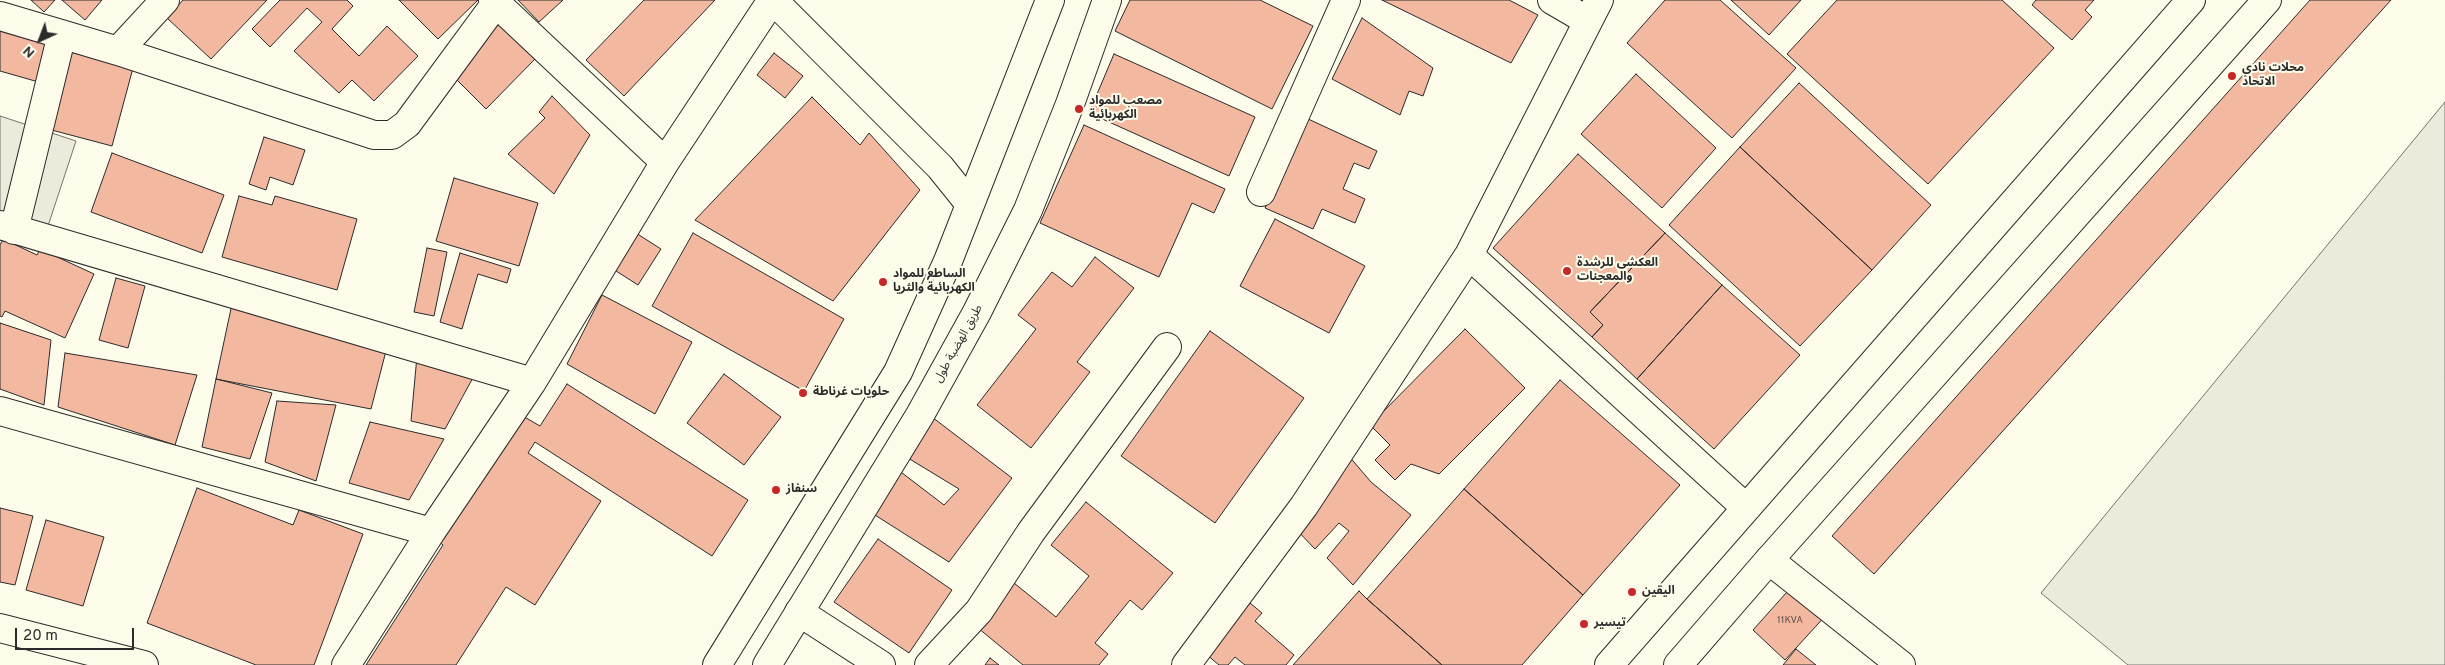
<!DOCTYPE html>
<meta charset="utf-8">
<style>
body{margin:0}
#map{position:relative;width:2445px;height:665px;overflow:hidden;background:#fdfbea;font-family:Overpass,sans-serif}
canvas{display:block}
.north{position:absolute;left:15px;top:15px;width:50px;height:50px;-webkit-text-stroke:4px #fdfbea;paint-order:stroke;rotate:223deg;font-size:14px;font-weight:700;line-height:20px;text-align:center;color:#2b2b2b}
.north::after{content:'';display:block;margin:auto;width:18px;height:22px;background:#2b2b2b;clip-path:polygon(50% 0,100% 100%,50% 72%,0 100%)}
.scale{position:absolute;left:15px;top:628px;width:119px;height:22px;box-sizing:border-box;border:2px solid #2b2b2b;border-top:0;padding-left:6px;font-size:15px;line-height:18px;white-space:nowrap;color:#2b2b2b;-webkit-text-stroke:4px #fdfbea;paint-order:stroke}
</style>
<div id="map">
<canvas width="2445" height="665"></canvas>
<div class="north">N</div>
<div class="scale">20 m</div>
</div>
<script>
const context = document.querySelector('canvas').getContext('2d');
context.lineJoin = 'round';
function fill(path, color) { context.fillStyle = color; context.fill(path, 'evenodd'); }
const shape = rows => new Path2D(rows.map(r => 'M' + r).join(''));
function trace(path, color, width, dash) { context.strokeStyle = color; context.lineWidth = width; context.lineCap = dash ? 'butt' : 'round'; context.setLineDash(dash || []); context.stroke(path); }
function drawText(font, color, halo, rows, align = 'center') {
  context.font = font + ' Overpass,"Noto Sans Arabic",sans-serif'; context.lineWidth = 4; context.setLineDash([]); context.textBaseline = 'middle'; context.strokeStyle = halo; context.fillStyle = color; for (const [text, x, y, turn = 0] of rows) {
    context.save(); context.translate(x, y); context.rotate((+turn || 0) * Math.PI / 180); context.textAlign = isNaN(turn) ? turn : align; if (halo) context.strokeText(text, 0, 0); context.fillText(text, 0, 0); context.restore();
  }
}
const green = shape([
 [2445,102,2445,665,2128,665,2041,593,2445,102]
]);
const parking = shape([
 [0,116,76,141,47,229,0,214,0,116]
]);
const building = shape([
 [31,0,55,0,44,12,31,0],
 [62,0,102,0,85,20,62,0],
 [183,0,267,0,211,59,167,18,183,0],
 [280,0,347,0,353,6,332,29,359,56,387,26,418,56,374,101,352,80,339,93,294,51,322,22,307,8,270,47,252,29,280,0],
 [399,0,478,0,438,39,399,0],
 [518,0,563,0,539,22,518,0],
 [644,0,715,0,624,96,586,60,644,0],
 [1130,0,1260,0,1313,26,1272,109,1115,31,1130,0],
 [1382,0,1509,0,1538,15,1511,63,1382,0],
 [1665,0,1720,0,1796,68,1732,138,1627,43,1665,0],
 [1731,0,1801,0,1769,35,1731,0],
 [1837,0,2002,0,2054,48,1928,184,1787,54,1837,0],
 [2036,0,2094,0,2085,10,2092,17,2072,40,2032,5,2036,0],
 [2310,0,2391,0,1874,574,1832,536,2310,0],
 [1362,18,1433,68,1423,96,1409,91,1400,115,1332,79,1362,18],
 [0,22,56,39,42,83,0,71,0,22],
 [498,22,535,59,486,109,449,72,498,22],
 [64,49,133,68,112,146,44,128,64,49],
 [774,53,803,76,785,98,757,75,774,53],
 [1114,54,1255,117,1229,176,1089,113,1114,54],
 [1636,74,1716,148,1662,208,1581,134,1636,74],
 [1799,83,1931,205,1872,270,1740,147,1799,83],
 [552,96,590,135,554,194,508,154,545,118,539,112,552,96],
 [812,97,860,145,869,133,920,190,833,301,695,220,812,97],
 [1306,118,1377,151,1369,169,1354,163,1343,189,1365,199,1355,223,1322,209,1313,229,1265,208,1306,118],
 [1084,125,1225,189,1214,213,1192,203,1159,277,1040,223,1084,125],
 [264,137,305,150,293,185,270,177,266,190,249,184,264,137],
 [1740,147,1872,270,1800,346,1669,225,1740,147],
 [112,153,224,195,202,253,91,212,112,153],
 [1578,154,1665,233,1590,312,1603,325,1592,337,1493,248,1578,154],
 [454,178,538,203,519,266,436,241,454,178],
 [239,196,272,205,275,196,357,219,337,290,222,257,239,196],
 [1275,219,1365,266,1329,333,1240,286,1275,219],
 [636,233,661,249,638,285,613,269,636,233],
 [693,233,844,319,804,391,652,306,693,233],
 [1665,233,1722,285,1637,379,1592,337,1603,325,1590,312,1665,233],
 [3,239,37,255,40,249,94,274,65,338,5,311,2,317,0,316,0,245,3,239],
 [427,248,447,252,434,316,414,312,427,248],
 [460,253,511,269,507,283,478,274,462,329,440,322,460,253],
 [1095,257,1134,288,1077,362,1090,372,1031,448,977,405,1036,329,1018,315,1052,272,1072,287,1095,257],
 [116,278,145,286,128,348,99,340,116,278],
 [1722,285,1800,355,1714,449,1637,379,1722,285],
 [602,295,692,342,655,414,567,364,602,295],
 [232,304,387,347,371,409,216,379,232,304],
 [0,323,51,340,44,405,0,389,0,323],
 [1465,329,1525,388,1439,474,1411,464,1395,480,1375,460,1390,445,1370,425,1465,329],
 [1210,331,1304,398,1215,523,1121,456,1210,331],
 [65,353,197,375,175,445,58,407,65,353],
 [417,356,475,374,445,429,411,421,417,356],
 [724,374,781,417,744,465,687,423,724,374],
 [216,379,272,393,250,459,202,447,216,379],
 [1560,380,1680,485,1583,595,1464,489,1560,380],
 [567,384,748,500,712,556,535,442,528,453,601,501,535,605,506,587,456,665,366,665,443,545,438,541,521,415,540,426,567,384],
 [277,401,336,405,316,481,265,462,277,401],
 [928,414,1012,478,949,562,867,510,893,466,944,505,959,489,903,455,928,414],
 [370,422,444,439,409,500,349,483,370,422],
 [1348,455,1371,482,1411,515,1353,585,1327,558,1349,531,1339,523,1315,549,1293,526,1348,455],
 [197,488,293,525,299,510,363,534,314,665,256,665,147,623,197,488],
 [1464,489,1583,595,1522,665,1442,665,1367,599,1464,489],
 [1086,502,1173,573,1142,610,1130,600,1095,643,1108,654,1099,665,1023,665,978,628,1014,583,1056,617,1089,576,1051,545,1086,502],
 [0,508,33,516,15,585,0,582,0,508],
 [46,520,104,537,83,606,26,590,46,520],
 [878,539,952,590,909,653,834,602,878,539],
 [1795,583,1828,613,1785,660,1753,630,1795,583],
 [1359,591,1367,599,1442,665,1293,665,1359,591],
 [1250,603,1262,613,1255,621,1294,655,1286,665,1245,665,1235,657,1228,665,1219,665,1206,654,1250,603],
 [1796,649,1816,665,1783,665,1796,649],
 [990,658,999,665,985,665,990,658]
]);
const minor = shape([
 [493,0,665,162],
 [773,0,940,167,969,203],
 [1552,0,1588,21],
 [1599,0,1469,255,1745,507],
 [0,16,118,51,374,135,392,135,407,124,496,3],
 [118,51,165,0],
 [1261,192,1346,0],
 [0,225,532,382],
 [14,230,62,34],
 [0,411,431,532],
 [1769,560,1901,665],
 [799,612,881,665],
 [346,665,431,532,532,382,665,162,772,0],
 [929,665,979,611,1031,532,1167,347],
 [1186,665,1304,506,1469,255]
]);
const major = shape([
 [1609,665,2191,0],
 [1678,665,1769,560,2267,0]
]);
const highway = shape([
 [0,628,144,665],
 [717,665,898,372,948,261,1050,0],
 [767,665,920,415,977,312,1028,210,1070,104,1107,0]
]);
const markers = [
 [2232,76,5,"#c62828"],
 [1079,109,5,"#c62828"],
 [1567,271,5,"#c62828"],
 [883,282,5,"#c62828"],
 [803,393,5,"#c62828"],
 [776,490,5,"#c62828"],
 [1632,592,5,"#c62828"],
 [1584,624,5,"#c62828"]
];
const numberNames = [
 ["11KVA",1790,621]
];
const poiNames = [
 ["محلات نادي",2242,69],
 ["الاتحاد",2242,83],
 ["مصعب للمواد",1089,102],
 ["الكهربائية",1089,116],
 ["العكشي للرشدة",1577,264],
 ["والمعجنات",1577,278],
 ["الساطع للمواد",893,275],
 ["الكهربائية والثريا",893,289],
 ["حلويات غرناطة",813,393],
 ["سنفاز",786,490],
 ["اليقين",1642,592],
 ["تيسير",1594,624]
];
const streetNames = [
 ["طريق الهضبة طول",959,344,-61]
];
fill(green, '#ecebdb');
trace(green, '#74746e', 1);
fill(parking, '#eceadb');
trace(parking, '#74746e', 1);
fill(building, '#f2b8a0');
trace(building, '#2b2b2b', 1);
trace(minor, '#2b2b2b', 30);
trace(major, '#2b2b2b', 30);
trace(highway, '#2b2b2b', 30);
trace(minor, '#fdfbea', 28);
trace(major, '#fdfbea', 28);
trace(highway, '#fdfbea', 28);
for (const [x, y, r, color] of markers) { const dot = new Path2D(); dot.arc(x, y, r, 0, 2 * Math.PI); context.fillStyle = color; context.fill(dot); trace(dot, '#fdfbea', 2); }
drawText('10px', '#5d4e48', null, numberNames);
drawText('bold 12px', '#2b2b2b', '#fdfbea', poiNames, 'left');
drawText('12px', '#2b2b2b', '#fdfbea', streetNames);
</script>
